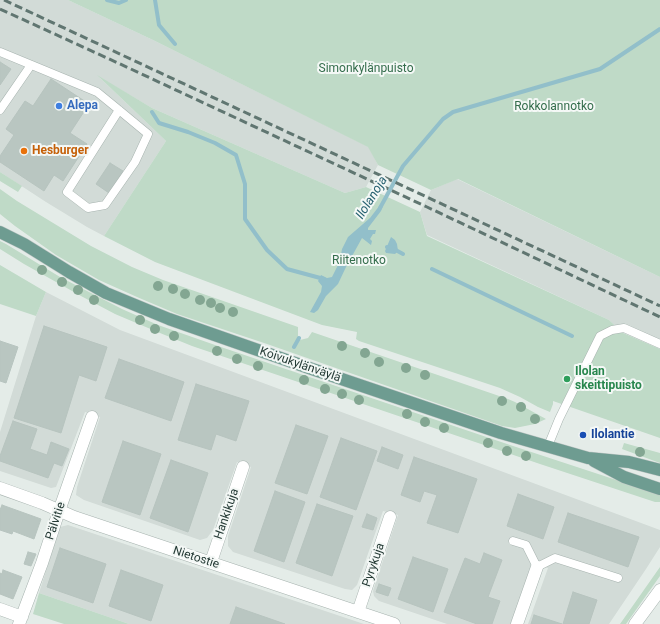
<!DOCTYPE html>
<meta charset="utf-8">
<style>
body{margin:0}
canvas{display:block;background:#e4ece8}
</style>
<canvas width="660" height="624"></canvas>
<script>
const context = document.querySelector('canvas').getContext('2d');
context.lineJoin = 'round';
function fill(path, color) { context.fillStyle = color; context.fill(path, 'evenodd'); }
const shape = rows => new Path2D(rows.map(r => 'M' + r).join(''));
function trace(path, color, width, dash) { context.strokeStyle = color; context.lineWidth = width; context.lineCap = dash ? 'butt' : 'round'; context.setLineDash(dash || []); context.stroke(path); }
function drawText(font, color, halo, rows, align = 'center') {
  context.font = font + ' Roboto,sans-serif'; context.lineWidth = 4; context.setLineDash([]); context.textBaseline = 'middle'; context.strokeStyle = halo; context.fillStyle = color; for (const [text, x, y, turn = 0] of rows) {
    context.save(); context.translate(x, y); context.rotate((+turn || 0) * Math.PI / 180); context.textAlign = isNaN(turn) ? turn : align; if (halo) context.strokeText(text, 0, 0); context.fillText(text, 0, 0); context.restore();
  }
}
const built = shape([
 [0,0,68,0,153,40,369,147,378,165,366,187,345,193,152,108,99,77,166,141,104,236,87,227,46,202,0,172],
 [457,179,660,277,660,349,623,333,609,320,427,235,420,212,431,190],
 [46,292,120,330,660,530,660,547,646,569,609,624,528,624,548,568,532,563,512,624,447,624,379,601,374,596,373,591,398,515,383,511,357,585,352,590,345,589,233,552,228,546,228,536,251,467,237,462,213,530,207,538,200,540,84,500,76,495,77,487,100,417,85,412,56,487,51,488,0,471,0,432,36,316],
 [68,525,364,624,129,624,39,593,60,527]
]);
const green = shape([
 [68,0,660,0,660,277,458,179,431,190,378,165,368,147,153,40],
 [97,75,152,108,345,193,366,187,420,212,427,236,609,320,623,333,660,349,660,438,553,401,553,404,550,412,538,407,520,397,500,388,359,341,356,339,357,332,322,325,155,262,104,236,166,141],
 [0,172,22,186,18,192,0,181],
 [0,189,17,201,91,246,132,267,163,280,298,327,298,337,300,340,308,338,312,332,508,399,515,402,546,419,535,424,515,428,502,426,267,344,177,314,137,297,99,280,56,255,15,226,0,214],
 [0,241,6,244,60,277,122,309,158,325,215,345,510,445,659,494,660,495,660,502,655,502,540,464,192,346,160,333,115,314,81,296,24,264,0,249],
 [0,265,46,292,36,316,0,304],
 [624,443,660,453,660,463,622,449],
 [660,567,660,576,626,624,620,624],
 [39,593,129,624,64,624,33,614]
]);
const water = shape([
 [380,205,383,206,381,211,368,228,368,230,376,230,375,234,373,234,370,239,372,241,371,245,362,238,346,267,338,284,326,296,318,310,314,313,310,312,321,292,322,286,318,281,321,275,327,278,332,277,340,261,342,249,348,237,370,218],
 [391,237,395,240,397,244,398,251,395,254,386,253,385,251]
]);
const stream = shape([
 [107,0,119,3,126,0],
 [155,0,159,25,175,44],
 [152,112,159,123,188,132,215,143,236,155,245,184,245,219,267,250,287,269,324,279],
 [380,208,403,166,443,119,453,112,600,69,660,29],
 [387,247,392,248,403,254],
 [432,269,572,336],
 [294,347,299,338]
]);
const building = shape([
 [0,62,11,69,0,85,0,62],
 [51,79,89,104,70,133,87,144,63,181,54,175,44,191,0,162,0,156,14,135,6,129,25,101,33,106,51,79],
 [110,163,123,171,109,193,96,184,110,163],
 [44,326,107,347,96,381,79,375,61,433,14,418,44,326],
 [0,341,18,347,6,383,0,381,0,341],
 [119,359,184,382,171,421,105,398,119,359],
 [196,384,249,401,236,441,216,434,211,450,178,440,196,384],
 [13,421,37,429,30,449,47,455,51,442,69,449,62,466,54,463,48,478,0,461,0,456,13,421],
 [296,425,328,436,307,494,275,483,296,425],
 [341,438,377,451,356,510,320,497,341,438],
 [123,441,161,454,140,515,102,502,123,441],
 [382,447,403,455,398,469,377,461,382,447],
 [414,457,477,479,458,533,427,523,437,495,424,491,420,502,401,495,414,457],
 [171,460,208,473,188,532,150,518,171,460],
 [275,491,305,502,284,562,254,551,275,491],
 [518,494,554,507,543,539,507,526,518,494],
 [317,504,353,516,332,576,296,563,317,504],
 [2,505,41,519,34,539,13,531,12,534,0,530,0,510,2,505],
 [568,513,639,537,628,567,558,542,568,513],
 [367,514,377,518,373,530,362,527,367,514],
 [60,548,106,564,93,603,47,587,60,548],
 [28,552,36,554,31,566,24,564,28,552],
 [484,553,502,560,488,597,500,601,492,624,477,624,444,612,465,558,480,564,484,553],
 [413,557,448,569,433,612,398,599,413,557],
 [3,570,22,577,13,599,0,594,0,573,2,574,3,570],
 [121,570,163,585,151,621,109,606,121,570],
 [379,584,391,588,388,596,376,592,379,584],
 [573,592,597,600,589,624,563,624,573,592],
 [236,607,285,624,230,624,236,607],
 [534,615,562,624,531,624,534,615]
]);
const service = shape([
 [0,52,97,92,119,110,148,134,135,162,105,205,88,208,67,192,119,110],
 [0,110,31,65],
 [548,446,559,419,600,336,612,330,624,328,660,344],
 [513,541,526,545,537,567,555,558,618,578]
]);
const minor = shape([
 [0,488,42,503,74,517,394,624],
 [211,562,243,467],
 [0,609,22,617],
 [358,612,390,517],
 [19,624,42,563,59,511,92,417],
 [517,624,537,567],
 [635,624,660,590]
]);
const primary = shape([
 [0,232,24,244,69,272,106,293,169,319,312,369,501,433,588,458,629,462,660,470],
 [594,461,624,477,660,489]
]);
const rail = shape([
 [4,0,562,260,660,306],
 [0,9,118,63,427,207,660,317]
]);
const trees = [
 [42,270],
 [62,282],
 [158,286],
 [173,289],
 [78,290],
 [185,294],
 [94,300],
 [200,300],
 [211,303],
 [220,308],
 [233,312],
 [140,320],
 [155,329],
 [174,336],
 [342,346],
 [217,351],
 [365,353],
 [237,359],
 [379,362],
 [258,366],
 [406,368],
 [425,375],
 [304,380],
 [325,389],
 [342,394],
 [359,400],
 [502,401],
 [521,407],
 [407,414],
 [535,419],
 [425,422],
 [444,428],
 [488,443],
 [507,451],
 [640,452],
 [526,456]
];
const markers = [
 [59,106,4,"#3f7fe0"],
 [24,151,4,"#e8710a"],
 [567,379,4,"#2e9e5b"],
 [583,435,4,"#1a4fb4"]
];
const parkNames = [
 ["Simonkylänpuisto",366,69],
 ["Rokkolannotko",554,107],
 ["Riitenotko",359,261]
];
const shopNames = [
 ["Alepa",67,106]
];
const foodNames = [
 ["Hesburger",32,151]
];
const streetNames = [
 ["Koivukylänväylä",300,365,19],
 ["Hankikuja",227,514,-71],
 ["Pälvitie",56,521,-72],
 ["Nietostie",196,558,18],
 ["Pyrykuja",374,565,-71]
];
const leisureNames = [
 ["Ilolan",575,372],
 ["skeittipuisto",575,386]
];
const transitNames = [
 ["Ilolantie",591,435]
];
const waterNames = [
 ["Ilolanoja",372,198,-58]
];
fill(built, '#d2dbd7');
fill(green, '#bfdac7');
fill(water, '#92bfca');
trace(stream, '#92bfca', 4);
fill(building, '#b9c6c1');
trace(building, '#b7c4bf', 1);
trace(service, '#a7b3af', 9);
trace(minor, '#a7b3af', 13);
trace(primary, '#c2c8c7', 13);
trace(service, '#fff', 8);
trace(minor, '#fff', 12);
trace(primary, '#6e9c91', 12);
trace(rail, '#607671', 3, [8, 4]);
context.fillStyle = '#83a692';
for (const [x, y] of trees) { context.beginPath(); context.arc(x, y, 5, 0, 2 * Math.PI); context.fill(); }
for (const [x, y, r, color] of markers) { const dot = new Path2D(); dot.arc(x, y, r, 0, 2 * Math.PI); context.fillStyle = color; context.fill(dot); trace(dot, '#f4f8f6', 1.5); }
drawText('12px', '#346d4c', '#f4f8f6', parkNames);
drawText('bold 12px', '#366cbe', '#f4f8f6', shopNames, 'left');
drawText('bold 12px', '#c56008', '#f4f8f6', foodNames, 'left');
drawText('12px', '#253b36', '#f4f8f6', streetNames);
drawText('bold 12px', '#27864d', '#f4f8f6', leisureNames, 'left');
drawText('bold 12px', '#164399', '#f4f8f6', transitNames, 'left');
drawText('italic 13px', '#266170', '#f4f8f6', waterNames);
</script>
